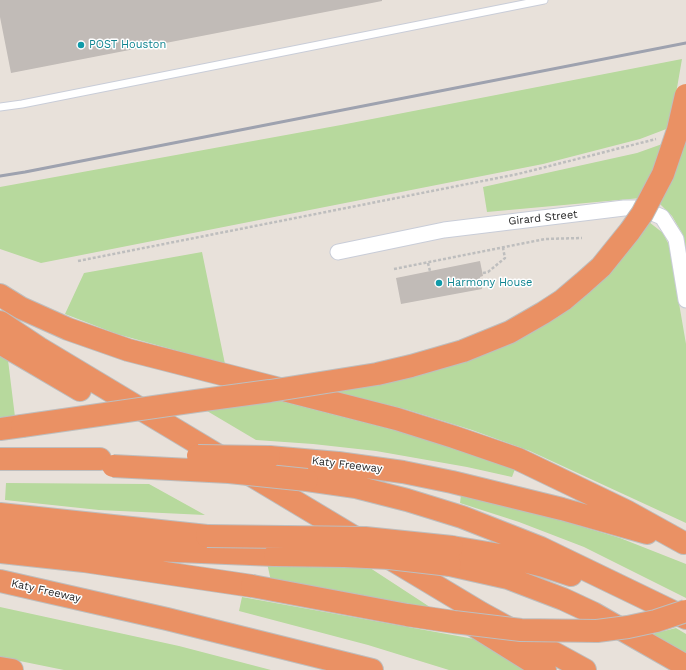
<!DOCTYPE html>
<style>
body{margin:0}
canvas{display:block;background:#e8e1da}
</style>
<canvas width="686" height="670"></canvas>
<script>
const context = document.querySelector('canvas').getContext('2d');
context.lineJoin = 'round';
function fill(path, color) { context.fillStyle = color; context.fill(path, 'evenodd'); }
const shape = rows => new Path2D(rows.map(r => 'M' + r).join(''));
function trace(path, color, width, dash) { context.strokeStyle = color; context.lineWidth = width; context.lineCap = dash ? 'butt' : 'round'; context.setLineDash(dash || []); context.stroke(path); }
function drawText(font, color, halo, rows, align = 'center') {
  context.font = font + ' "Work Sans",sans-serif'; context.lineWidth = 3; context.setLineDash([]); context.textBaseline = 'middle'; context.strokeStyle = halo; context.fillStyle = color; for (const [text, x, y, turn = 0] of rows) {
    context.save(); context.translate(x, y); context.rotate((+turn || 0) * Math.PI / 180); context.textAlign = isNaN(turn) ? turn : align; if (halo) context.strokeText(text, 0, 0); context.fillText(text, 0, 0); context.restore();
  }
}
const green = shape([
 [682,59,673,111,669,128,640,139,543,164,41,263,0,249,0,187,341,125],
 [686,130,686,253,682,233,672,216,659,203],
 [665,143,641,198,487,212,483,187,637,153],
 [649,222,663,233,669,245,686,344,686,523,530,451,472,430,405,409,329,391,512,341],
 [202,252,225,364,117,334,65,314,84,273],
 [0,350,8,360,15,417,0,418],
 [273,399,386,428,453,446,515,469,512,477,467,467,376,451,313,444,256,440,202,408],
 [6,483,149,484,205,515,99,510,5,500],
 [461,495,543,515,620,538,686,564,686,598,584,547,519,522,460,503],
 [267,563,364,564,436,611,271,581],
 [242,597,491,642,537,670,449,670,368,645,239,611],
 [0,607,179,646,271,670,64,670,0,657],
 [676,628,686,634,686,657,648,635]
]);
const building = shape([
 [0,0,382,0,382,1,11,73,0,17],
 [480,261,483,276,480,277,482,289,401,304,396,278]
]);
const path = shape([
 [78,261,518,174,656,139],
 [428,263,430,271],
 [394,269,545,239,582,238],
 [483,273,488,272,505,258,503,248]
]);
const service = shape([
 [0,107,22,104,544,0]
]);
const minor = shape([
 [338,252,444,230,624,208,636,208,645,210,662,217,676,239,686,300]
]);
const motorway = shape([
 [0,295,21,308,68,329,128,350,397,419,454,437,518,459,626,511,684,543],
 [0,322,39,348,109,390,481,613,585,670],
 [0,343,80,390],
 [0,429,22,426],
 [269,457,338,463,403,472,452,482,562,509,647,533],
 [0,459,100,459],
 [307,480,356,487,407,500,462,517,541,548,686,618],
 [0,514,207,536],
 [0,535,153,550,275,555],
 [452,547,500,555,544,566,571,575],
 [0,552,84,561,252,586],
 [450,565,508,578,563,599,593,613,686,666],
 [0,581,167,619,372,670],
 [468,622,545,670],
 [0,668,12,670]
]);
const rail = shape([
 [0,176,25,172,686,43]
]);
const motorwayBridge = shape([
 [22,426,196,401,270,391,377,374,411,366,463,351,510,332,543,313,563,300,583,283,601,267,630,231,642,214,663,174,678,130,686,95],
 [198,456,269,457],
 [113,466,229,472,307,480],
 [207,536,365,538,452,547],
 [275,555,345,556,389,558,450,565],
 [252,586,407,615,454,622,521,630,597,631,628,627,656,621,686,611]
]);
const markers = [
 [81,45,4,"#0f9aa8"],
 [439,283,4,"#0f9aa8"]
];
const cultureNames = [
 ["POST Houston",89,45],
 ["Harmony House",447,283]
];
const streetNames = [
 ["Girard Street",543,218,-6],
 ["Katy Freeway",347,465,7],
 ["Katy Freeway",46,591,13]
];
fill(green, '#b7d99d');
fill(building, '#c1bbb7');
trace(service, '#c9cdd8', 9);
trace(minor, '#c9cdd8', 17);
trace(motorway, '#bebebe', 24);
trace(path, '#bebebe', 2.5, [3, 2]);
trace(service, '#fff', 7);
trace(minor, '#fff', 15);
trace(motorway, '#ea9164', 22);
trace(rail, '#9ea2af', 3);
trace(motorwayBridge, '#bebebe', 24, []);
trace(motorwayBridge, '#ea9164', 22);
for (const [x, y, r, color] of markers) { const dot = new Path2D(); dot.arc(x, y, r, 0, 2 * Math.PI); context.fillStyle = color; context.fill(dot); trace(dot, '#fff', 1.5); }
drawText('11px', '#0d838f', '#fff', cultureNames, 'left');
drawText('11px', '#272727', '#fff', streetNames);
</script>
